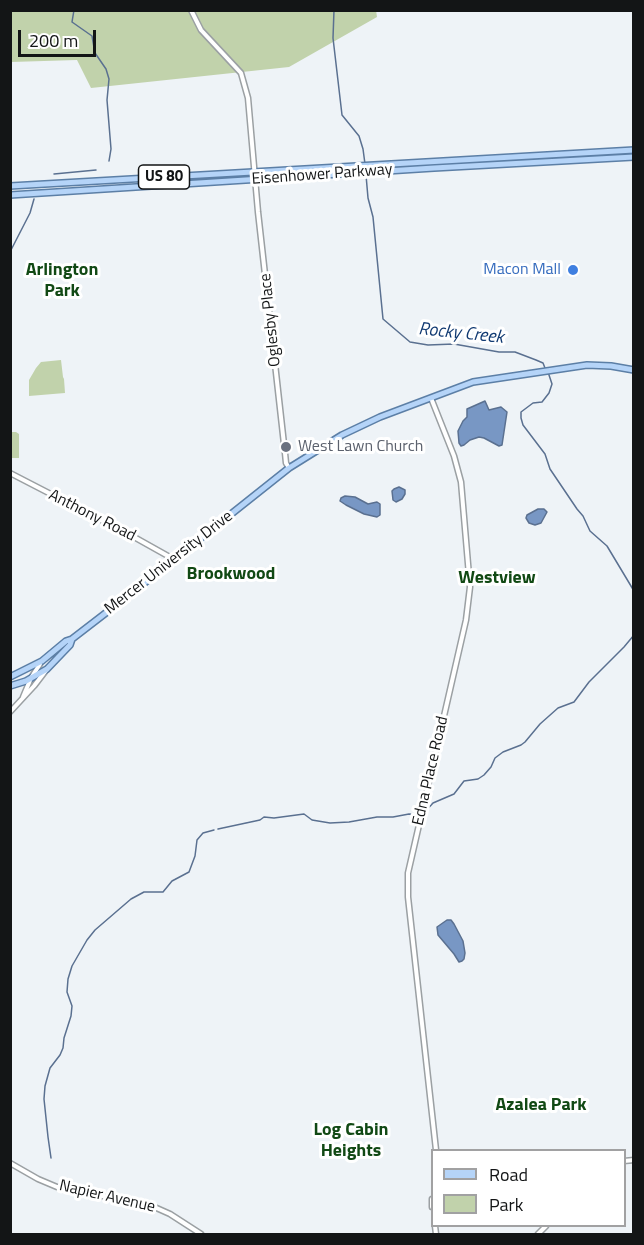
<!DOCTYPE html>
<style>
body{margin:0}
#map{position:relative;width:644px;height:1245px;overflow:hidden;background:#eef3f7;font-family:"Titillium Web",sans-serif}
canvas{display:block}
.frame{position:absolute;inset:0;border:12px solid #131516;pointer-events:none}
.legend{position:absolute;left:431px;top:1149px;width:195px;height:78px;box-sizing:border-box;background:#fff;border:2px solid #a1a1a2;margin:0;padding:8px 10px;list-style:none;font-size:18px;color:#131516}
.legend li{display:flex;align-items:center;gap:12px;height:30px}
.legend b{width:30px;border:2px solid #a1a1a2}
.scale{position:absolute;left:18px;top:30px;width:78px;height:27px;box-sizing:border-box;border:3px solid #131516;border-top:0;padding-left:8px;font-size:18px;line-height:21px;white-space:nowrap;color:#131516;-webkit-text-stroke:4px #fff;paint-order:stroke}
</style>
<div id="map">
<canvas width="644" height="1245"></canvas>
<div class="frame"></div>
<ul class="legend">
<li><b style="height:8px;background:#b5d4f8"></b>Road</li>
<li><b style="height:16px;background:#c1d2ab"></b>Park</li>
</ul>
<div class="scale">200 m</div>
</div>
<script>
const context = document.querySelector('canvas').getContext('2d');
context.lineJoin = 'round';
function fill(path, color) { context.fillStyle = color; context.fill(path, 'evenodd'); }
const shape = rows => new Path2D(rows.map(r => 'M' + r).join(''));
function trace(path, color, width, dash) { context.strokeStyle = color; context.lineWidth = width; context.lineCap = dash ? 'butt' : 'round'; context.setLineDash(dash || []); context.stroke(path); }
function drawText(font, color, halo, rows, align = 'center') {
  context.font = font + ' "Titillium Web",sans-serif'; context.lineWidth = 6; context.setLineDash([]); context.textBaseline = 'middle'; context.strokeStyle = halo; context.fillStyle = color; for (const [text, x, y, turn = 0] of rows) {
    context.save(); context.translate(x, y); context.rotate((+turn || 0) * Math.PI / 180); context.textAlign = isNaN(turn) ? turn : align; if (halo) context.strokeText(text, 0, 0); context.fillText(text, 0, 0); context.restore();
  }
}
const green = shape([
 [376,10,377,17,289,67,91,88,77,60,11,62,10,11],
 [61,360,63,377,64,379,65,393,29,396,29,380,36,368,41,362],
 [11,432,16,432,19,434,19,458,11,458]
]);
const water = shape([
 [485,401,489,410,501,407,507,412,502,445,499,446,484,438,479,437,470,440,464,445,461,446,459,443,458,431,463,421,467,417,467,409,485,401],
 [399,487,405,490,405,494,402,499,396,502,393,500,392,491,394,489,399,487],
 [345,496,355,497,368,504,377,502,380,504,380,515,377,517,364,514,346,505,340,501,341,498,345,496],
 [538,509,544,509,547,512,541,523,535,525,529,523,526,518,527,515,538,509],
 [447,920,451,920,454,924,463,941,465,953,464,959,462,961,459,962,454,954,438,935,437,927,447,920]
]);
const stream = shape([
 [74,10,72,22,92,36,95,53,106,69,109,79,107,100,111,149,109,161],
 [334,10,333,38,342,115,359,136,363,149,365,164],
 [54,174,96,170],
 [366,175,368,198,373,217,383,319,410,342,428,345,454,344,499,352,515,352,536,360,543,363,545,368],
 [10,252,30,213,34,199],
 [548,372,552,384,549,393,542,402,533,403,521,412,521,418,523,425,545,454,550,469,577,509,583,516,590,531,607,546,634,591],
 [423,814,433,803,454,794,464,781,478,779,484,775,491,767,495,758,503,752,521,745,525,742,540,724,558,708,574,702,589,682,624,647,634,635],
 [218,829,260,820,264,817,274,818,304,814,312,820,330,823,349,822,377,817,393,817,409,814,419,815],
 [51,1158,48,1137,44,1099,45,1086,50,1068,60,1055,63,1048,64,1038,71,1016,72,1006,67,992,68,979,72,966,87,940,95,930,131,899,144,892,163,892,172,881,189,872,195,856,197,840,203,833,214,830]
]);
const minor = shape([
 [191,10,201,30,241,73,248,98,258,212,285,453,286,463,289,468],
 [431,398,454,456,461,482,470,587,466,620,408,873,408,897,436,1150],
 [10,473,134,537,168,556,173,560],
 [23,697,31,678,40,664],
 [10,712,34,686,47,669],
 [624,1161,634,1160],
 [10,1163,38,1179,57,1187,152,1206,170,1214,201,1234],
 [432,1199,432,1207],
 [435,1226,436,1234],
 [538,1234,546,1226]
]);
const major = shape([
 [10,186,634,150],
 [10,195,434,168,634,157],
 [10,677,42,661,66,641,72,639,133,592,289,468,342,435,380,417,473,382,587,365,611,366,634,370],
 [10,686,26,681,47,669,70,645,72,639]
]);
const markers = [
 [573,270,6,"#3f7fe0"],
 [286,447,6,"#6b7280"]
];
const shields = [
 [164,177,51]
];
const shieldNames = [
 ["US 80",164,177]
];
const streetNames = [
 ["Eisenhower Parkway",322,175,-4],
 ["Oglesby Place",271,320,-96],
 ["Anthony Road",92,516,27],
 ["Mercer University Drive",169,563,-38],
 ["Edna Place Road",431,771,-77],
 ["Napier Avenue",107,1197,13]
];
const shopNames = [
 ["Macon Mall",561,270]
];
const worshipNames = [
 ["West Lawn Church",298,447]
];
const neighbourhoodNames = [
 ["Arlington",62,271],
 ["Park",62,292],
 ["Brookwood",231,575],
 ["Westview",497,579],
 ["Azalea Park",541,1106],
 ["Log Cabin",351,1131],
 ["Heights",351,1152]
];
const waterNames = [
 ["Rocky Creek",461,334,6]
];
fill(green, '#c1d2ab');
fill(water, '#7897c4');
trace(water, '#5a7090', 1.5);
trace(stream, '#5a7090', 1.5);
trace(minor, '#9ba0a3', 7);
trace(major, '#5c7fa6', 8);
trace(minor, '#fff', 4);
trace(major, '#b5d4f8', 5);
for (const [x, y, r, color] of markers) { const dot = new Path2D(); dot.arc(x, y, r, 0, 2 * Math.PI); context.fillStyle = color; context.fill(dot); trace(dot, '#fff', 2); }
for (const [x, y, w] of shields) { const box = new Path2D(); box.roundRect(x - w / 2, y - 12, w, 24, 4.5); context.fillStyle = '#fff'; context.fill(box); trace(box, '#131516', 1.5); }
drawText('bold 15px', '#131516', null, shieldNames);
drawText('16px', '#131516', '#fff', streetNames);
drawText('16px', '#366cbe', '#fff', shopNames, 'right');
drawText('16px', '#5b616d', '#fff', worshipNames, 'left');
drawText('bold 18px', '#114914', '#fff', neighbourhoodNames);
drawText('italic 18px', '#113a72', '#fff', waterNames);
</script>
